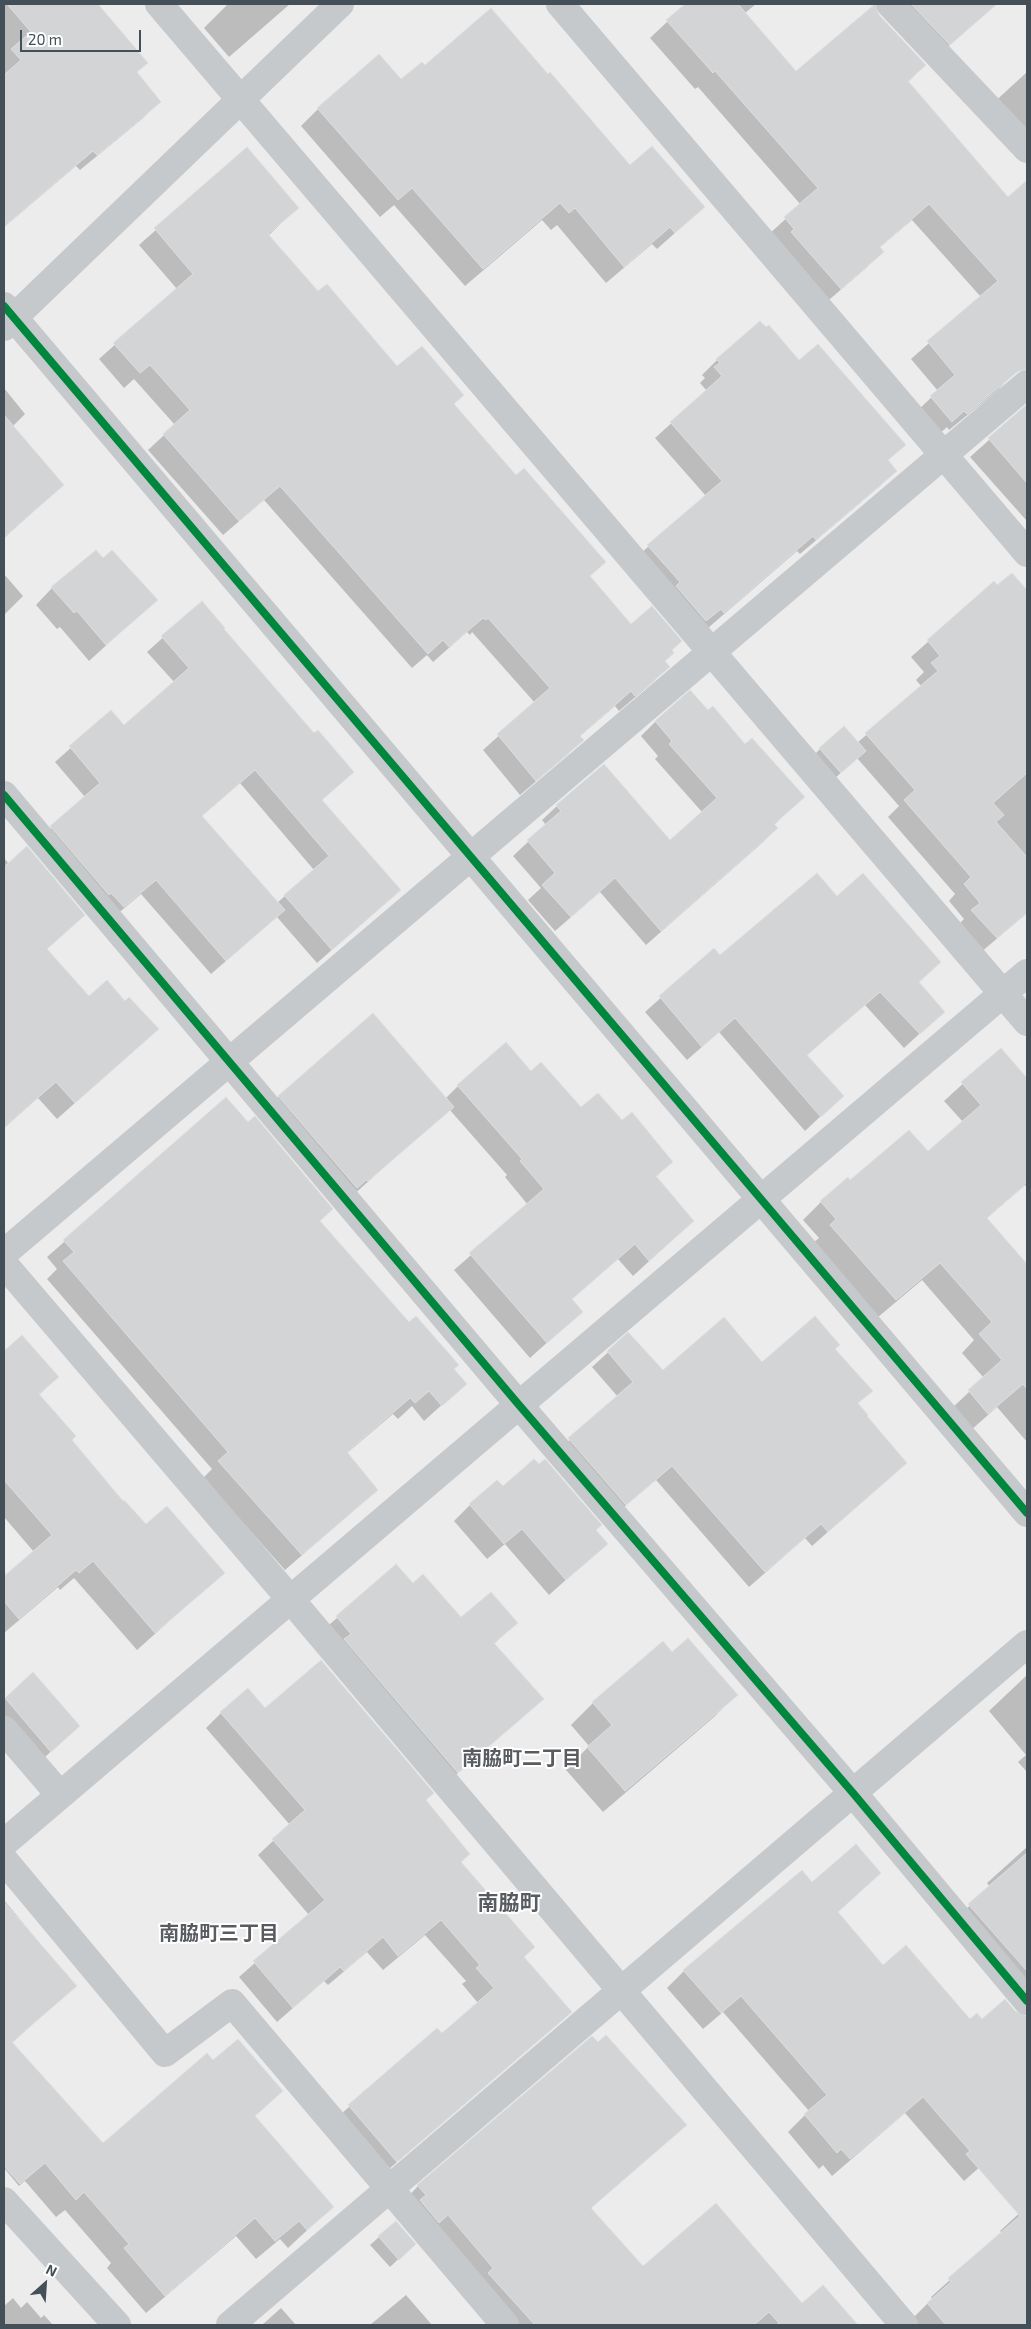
<!DOCTYPE html>
<meta charset="utf-8">
<style>
body{margin:0}
#map{position:relative;width:1031px;height:2329px;overflow:hidden;background:#edecec;font-family:"Exo 2",sans-serif}
canvas{display:block}
.frame{position:absolute;inset:0;border:5px solid #445058;pointer-events:none}
.north{position:absolute;left:20px;top:2259px;width:50px;height:50px;-webkit-text-stroke:4px #fff;paint-order:stroke;rotate:26deg;font-size:14px;font-weight:700;line-height:20px;text-align:center;color:#445058}
.north::after{content:'';display:block;margin:auto;width:18px;height:22px;background:#445058;clip-path:polygon(50% 0,100% 100%,50% 72%,0 100%)}
.scale{position:absolute;left:20px;top:30px;width:121px;height:22px;box-sizing:border-box;border:2px solid #445058;border-top:0;padding-left:6px;font-size:15px;line-height:18px;white-space:nowrap;color:#445058;-webkit-text-stroke:4px #fff;paint-order:stroke}
</style>
<div id="map">
<canvas width="1031" height="2329"></canvas>
<div class="frame"></div>
<div class="north">N</div>
<div class="scale">20 m</div>
</div>
<script>
const context = document.querySelector('canvas').getContext('2d');
context.lineJoin = 'round';
function fill(path, color) { context.fillStyle = color; context.fill(path, 'evenodd'); }
const shape = rows => new Path2D(rows.map(r => 'M' + r).join(''));
function trace(path, color, width, dash) { context.strokeStyle = color; context.lineWidth = width; context.lineCap = dash ? 'butt' : 'round'; context.setLineDash(dash || []); context.stroke(path); }
function drawText(font, color, halo, rows, align = 'center') {
  context.font = font + ' "Exo 2","Noto Sans JP",sans-serif'; context.lineWidth = 4; context.setLineDash([]); context.textBaseline = 'middle'; context.strokeStyle = halo; context.fillStyle = color; for (const [text, x, y, turn = 0] of rows) {
    context.save(); context.translate(x, y); context.rotate((+turn || 0) * Math.PI / 180); context.textAlign = isNaN(turn) ? turn : align; if (halo) context.strokeText(text, 0, 0); context.fillText(text, 0, 0); context.restore();
  }
}
const shadow = shape([
 [4,4,89,4,136,73,160,101,143,118,80,170,76,166,4,227],
 [225,4,290,4,229,57,204,28,227,5],
 [686,4,756,4,745,13,796,72,878,15,925,65,907,83,1008,199,1010,197,1027,217,1027,271,1013,283,1027,299,1027,356,1011,370,1014,373,998,390,949,430,947,427,935,438,914,414,938,391,911,359,981,297,912,220,879,248,882,252,865,269,823,305,768,235,801,205,698,87,695,89,650,38],
 [878,4,996,4,932,61,884,10,876,6],
 [425,67,630,167,704,207,657,249,652,244,606,283,557,225,551,230,542,220,465,286,394,205,380,217,301,126,318,109,401,81],
 [1027,72,1027,150,990,106],
 [247,149,297,208,268,236,318,293,397,368,453,404,589,577,631,625,671,651,664,662,668,667,653,682,619,711,615,706,579,737,582,740,567,755,520,795,483,750,535,703,472,632,470,635,467,632,433,662,427,655,412,668,264,500,223,535,148,450,175,425,134,379,124,388,99,359,177,289,139,245],
 [717,360,904,445,887,461,895,471,880,486,800,554,797,551,708,628,632,561,706,496,655,438,707,391,700,383,705,378,702,375],
 [4,388,25,414,12,427,63,485,4,538],
 [1027,406,1027,519,1026,520,970,457],
 [103,559,156,600,89,661,60,627,57,629,36,605,52,588],
 [4,574,23,596,4,615],
 [1012,574,1027,592,1027,913,980,953,956,927,964,919,949,901,955,894,888,817,899,806,857,758,833,780,812,757,820,749,857,743,922,687,916,680,924,672,911,657,994,583,997,587],
 [202,602,222,630,321,801,384,904,317,963,277,917,211,974,141,894,109,921,37,841,85,797,55,762,111,712,124,727,175,683,147,652],
 [240,783,314,870,277,903,201,816],
 [707,712,803,797,774,825,777,828,762,843,646,945,600,892,555,931,528,900,541,888,513,856,546,825,542,820,557,806,604,766,670,841,702,812,655,759,658,756,641,736,656,721],
 [4,858,9,864,84,915,46,950,89,998,125,1003,158,1029,57,1119,38,1098,4,1128],
 [714,950,720,957,939,962,918,983,943,1012,904,1048,865,1005,806,1056,842,1096,805,1131,719,1032,687,1060,645,1012],
 [1001,1049,1027,1080,1027,1187,1025,1185,986,1219,1027,1267,1027,1442,997,1407,970,1431,951,1409,984,1378,962,1353,974,1340,922,1280,877,1318,813,1243,819,1238,803,1220,821,1202,850,1182,927,1153,963,1122,944,1101],
 [531,1072,581,1109,622,1122,671,1162,655,1178,693,1221,633,1276,618,1259,571,1300,581,1312,530,1358,454,1270,528,1205,505,1177,507,1175,449,1109,351,1197,263,1113,279,1096,445,1099,458,1086],
 [226,1099,319,1221,409,1324,465,1384,424,1421,412,1406,398,1419,393,1414,347,1453,377,1490,285,1570,203,1478,212,1469,47,1279,57,1269,47,1257],
 [628,1334,663,1372,762,1363,834,1350,871,1391,857,1404,865,1416,906,1463,812,1546,805,1538,749,1587,656,1480,610,1519,554,1454,618,1397,592,1367],
 [22,1337,57,1377,39,1395,71,1440,123,1503,146,1526,223,1573,137,1650,74,1578,60,1590,58,1587,4,1633,4,1578,34,1552,4,1517,4,1353],
 [503,1488,595,1531,606,1544,549,1595,505,1544,487,1559,454,1521,470,1505],
 [396,1566,413,1584,461,1619,516,1623,494,1644,542,1699,442,1787,321,1632],
 [672,1654,736,1695,714,1717,603,1812,566,1770,589,1746,571,1725,593,1703],
 [33,1674,79,1726,34,1767,4,1732,4,1700],
 [1027,1675,1027,1772,1018,1762,1026,1755,989,1711],
 [265,1710,425,1801,460,1862,523,1958,570,2012,381,2176,333,2121,437,2030,442,2035,478,2003,462,1984,466,1981,425,1935,383,1970,367,1952,328,1985,324,1981,277,2022,239,1977,309,1915,258,1855,290,1825,206,1728,221,1713],
 [1027,1847,1027,2057,1010,2072,1027,2094,1027,2125,964,2181,905,2113,832,2176,823,2165,819,2169,788,2132,809,2111,723,2012,703,2029,667,1988,684,1971,812,1884,879,1873,837,1913,883,1966,970,2020,981,2020,1005,2000,1021,2017,1026,2017,1022,2008,952,1922,990,1887,987,1883],
 [4,1900,75,1986,12,2043,103,2144,213,2062,281,2091,254,2117,332,2207,288,2248,280,2239,256,2259,236,2236,146,2313,107,2268,111,2263,65,2210,56,2217,25,2181,19,2186,4,2168],
 [685,2125,590,2209,642,2268,802,2305,823,2287,857,2325,543,2325,540,2322,537,2325,497,2325,400,2205,418,2186],
 [1027,2206,1027,2325,913,2325,910,2321,932,2299,931,2297,1002,2233,1000,2231],
 [396,2222,406,2252,390,2267,370,2245],
 [406,2295,432,2325,370,2325],
 [13,2298,21,2308,27,2302,41,2318,44,2315,53,2325,4,2325,4,2306],
 [281,2308,296,2325,262,2325]
]);
const building = shape([
 [7,4,98,4,148,63,137,72,161,102,97,155,93,151,4,226,4,75,21,60,11,49,31,32,7,4],
 [685,4,738,4,796,71,875,4,879,15,926,65,908,81,1008,197,1027,180,1027,369,1017,372,967,414,964,411,952,422,930,396,955,375,927,341,998,281,929,204,880,247,884,252,841,289,791,232,794,229,784,217,818,188,715,71,713,73,666,20,685,4],
 [911,4,997,4,950,45,911,4],
 [491,8,548,74,550,72,630,165,652,146,705,207,675,233,670,227,624,267,575,208,569,213,560,203,483,269,412,188,398,200,317,108,379,54,401,79,422,62,425,65,491,8],
 [247,147,299,208,268,234,318,291,327,284,397,366,422,346,464,395,454,404,516,475,524,468,606,562,590,576,631,624,652,606,682,641,672,650,674,653,665,661,670,667,635,696,631,691,580,736,584,740,536,781,497,734,550,688,488,618,486,620,483,618,449,647,443,640,428,654,280,486,239,521,163,434,190,410,150,365,140,373,113,343,193,274,154,228,247,147],
 [760,321,766,327,769,325,799,360,818,344,906,445,888,460,897,471,816,540,813,536,724,613,721,609,706,621,676,586,680,582,647,545,722,481,670,422,722,376,714,367,720,363,716,359,760,321],
 [1027,404,1027,483,988,438,1027,404],
 [4,415,64,485,4,537,4,415],
 [96,550,103,558,112,550,158,600,106,645,77,611,74,613,51,587,96,550],
 [1012,573,1027,590,1027,773,993,803,1004,815,996,822,1027,857,1027,912,997,938,971,910,980,903,964,884,971,877,904,800,915,790,865,733,938,671,931,663,940,656,927,640,994,581,997,585,1012,573],
 [202,601,225,628,224,629,314,733,318,730,354,772,322,800,401,890,332,950,284,895,329,856,255,770,202,816,285,910,226,961,156,880,124,907,111,893,109,895,50,826,100,783,69,746,111,710,124,725,189,668,161,636,202,601],
 [690,690,708,710,713,706,745,744,752,738,805,797,774,824,778,828,661,931,615,878,571,917,542,885,555,873,527,840,561,811,556,805,604,764,670,840,717,798,669,744,672,741,655,721,690,690],
 [844,726,866,751,841,773,819,748,844,726],
 [27,846,85,915,47,949,89,996,107,980,125,1001,129,997,159,1029,75,1103,56,1082,4,1127,4,867,27,846],
 [817,873,837,896,863,873,941,962,919,982,945,1012,920,1034,880,992,807,1055,844,1096,821,1117,735,1018,702,1047,659,996,714,948,720,955,817,873],
 [373,1013,454,1107,368,1181,366,1180,357,1188,278,1096,373,1013],
 [506,1042,531,1071,541,1062,581,1107,598,1093,622,1120,632,1112,673,1162,656,1176,694,1221,649,1261,635,1244,572,1299,583,1312,547,1343,469,1253,544,1189,520,1161,522,1159,457,1085,506,1042],
 [1001,1048,1027,1078,1027,1182,987,1218,1027,1264,1027,1389,1023,1384,988,1414,968,1390,1002,1360,979,1334,992,1322,940,1263,896,1300,830,1225,836,1219,820,1201,848,1177,850,1180,909,1130,928,1151,981,1105,961,1082,1001,1048],
 [226,1097,248,1122,255,1116,333,1209,320,1221,409,1322,416,1316,459,1365,454,1369,467,1384,442,1406,429,1391,415,1403,410,1398,347,1452,378,1490,302,1555,218,1461,228,1452,63,1261,74,1252,63,1240,226,1097],
 [815,1316,840,1345,835,1349,873,1391,858,1403,868,1415,867,1416,907,1463,828,1532,821,1524,765,1572,672,1466,626,1505,568,1438,633,1382,607,1351,628,1332,663,1370,724,1317,762,1362,815,1316],
 [22,1335,59,1377,39,1394,76,1436,72,1440,123,1501,124,1500,146,1524,167,1506,225,1573,155,1633,93,1561,79,1573,76,1570,19,1619,4,1601,4,1576,52,1535,4,1480,4,1351,22,1335],
 [534,1459,539,1464,545,1459,602,1525,596,1530,608,1544,566,1580,522,1529,504,1544,469,1504,497,1480,503,1486,534,1459],
 [396,1564,413,1583,423,1574,461,1617,491,1592,518,1623,494,1643,544,1699,458,1773,344,1639,351,1634,336,1616,396,1564],
 [688,1638,738,1695,625,1791,587,1747,612,1725,592,1702,663,1641,672,1652,688,1638],
 [321,1660,434,1793,426,1800,470,1854,461,1862,535,1947,524,1957,572,2012,397,2162,348,2105,437,2028,442,2033,494,1988,476,1968,480,1965,441,1920,398,1956,383,1937,344,1971,340,1967,293,2008,253,1961,325,1900,272,1839,305,1810,220,1712,248,1688,265,1708,321,1660],
 [33,1672,80,1726,51,1752,5,1698,33,1672],
 [856,1844,881,1873,838,1912,883,1965,906,1945,970,2019,977,2013,982,2019,1005,1999,1015,2011,1027,2016,1027,2325,946,2325,927,2303,951,2282,948,2278,1020,2216,966,2154,970,2151,923,2097,850,2159,841,2149,837,2153,804,2114,827,2095,741,1996,721,2013,683,1970,802,1870,812,1882,856,1844],
 [1027,1853,1027,1971,968,1904,1027,1853],
 [4,1902,77,1986,12,2042,103,2143,207,2053,213,2060,238,2039,283,2091,255,2116,334,2207,307,2230,299,2221,275,2241,255,2218,165,2296,124,2248,129,2244,84,2192,76,2200,45,2163,20,2184,4,2166,4,1902],
 [606,2035,687,2125,591,2208,643,2266,716,2203,802,2303,823,2285,858,2325,776,2325,779,2323,769,2312,754,2325,535,2325,488,2273,493,2268,448,2215,439,2223,420,2200,426,2195,417,2185,592,2036,598,2042,606,2035],
 [396,2221,416,2244,399,2260,378,2236,396,2221]
]);
const minor = shape([
 [159,4,1027,1022],
 [560,4,1027,553],
 [890,4,1027,149],
 [4,306,1027,1513],
 [4,327,340,4],
 [4,795,519,1405,853,1793,1027,2001],
 [4,1253,1027,384],
 [4,1264,291,1600,904,2325],
 [4,1730,60,1795],
 [4,1843,1027,973],
 [4,1860,165,2053,232,2003,505,2325],
 [4,2201,117,2325],
 [230,2325,1027,1644]
]);
const cycleway = shape([
 [4,306,1027,1513],
 [4,795,519,1405,853,1793,1027,2001]
]);
const neighbourhoodNames = [
 ["南脇町二丁目",522,1758],
 ["南脇町三丁目",219,1933]
];
const quarterNames = [
 ["南脇町",509,1903]
];
fill(shadow, '#0003');
fill(building, '#d3d4d5');
trace(building, '#dededf', 1);
trace(minor, '#c6c9cb', 28);
trace(cycleway, '#00873e', 8);
drawText('bold 20px', '#585c60', '#fff', neighbourhoodNames);
drawText('bold 21px', '#585c60', '#fff', quarterNames);
</script>
